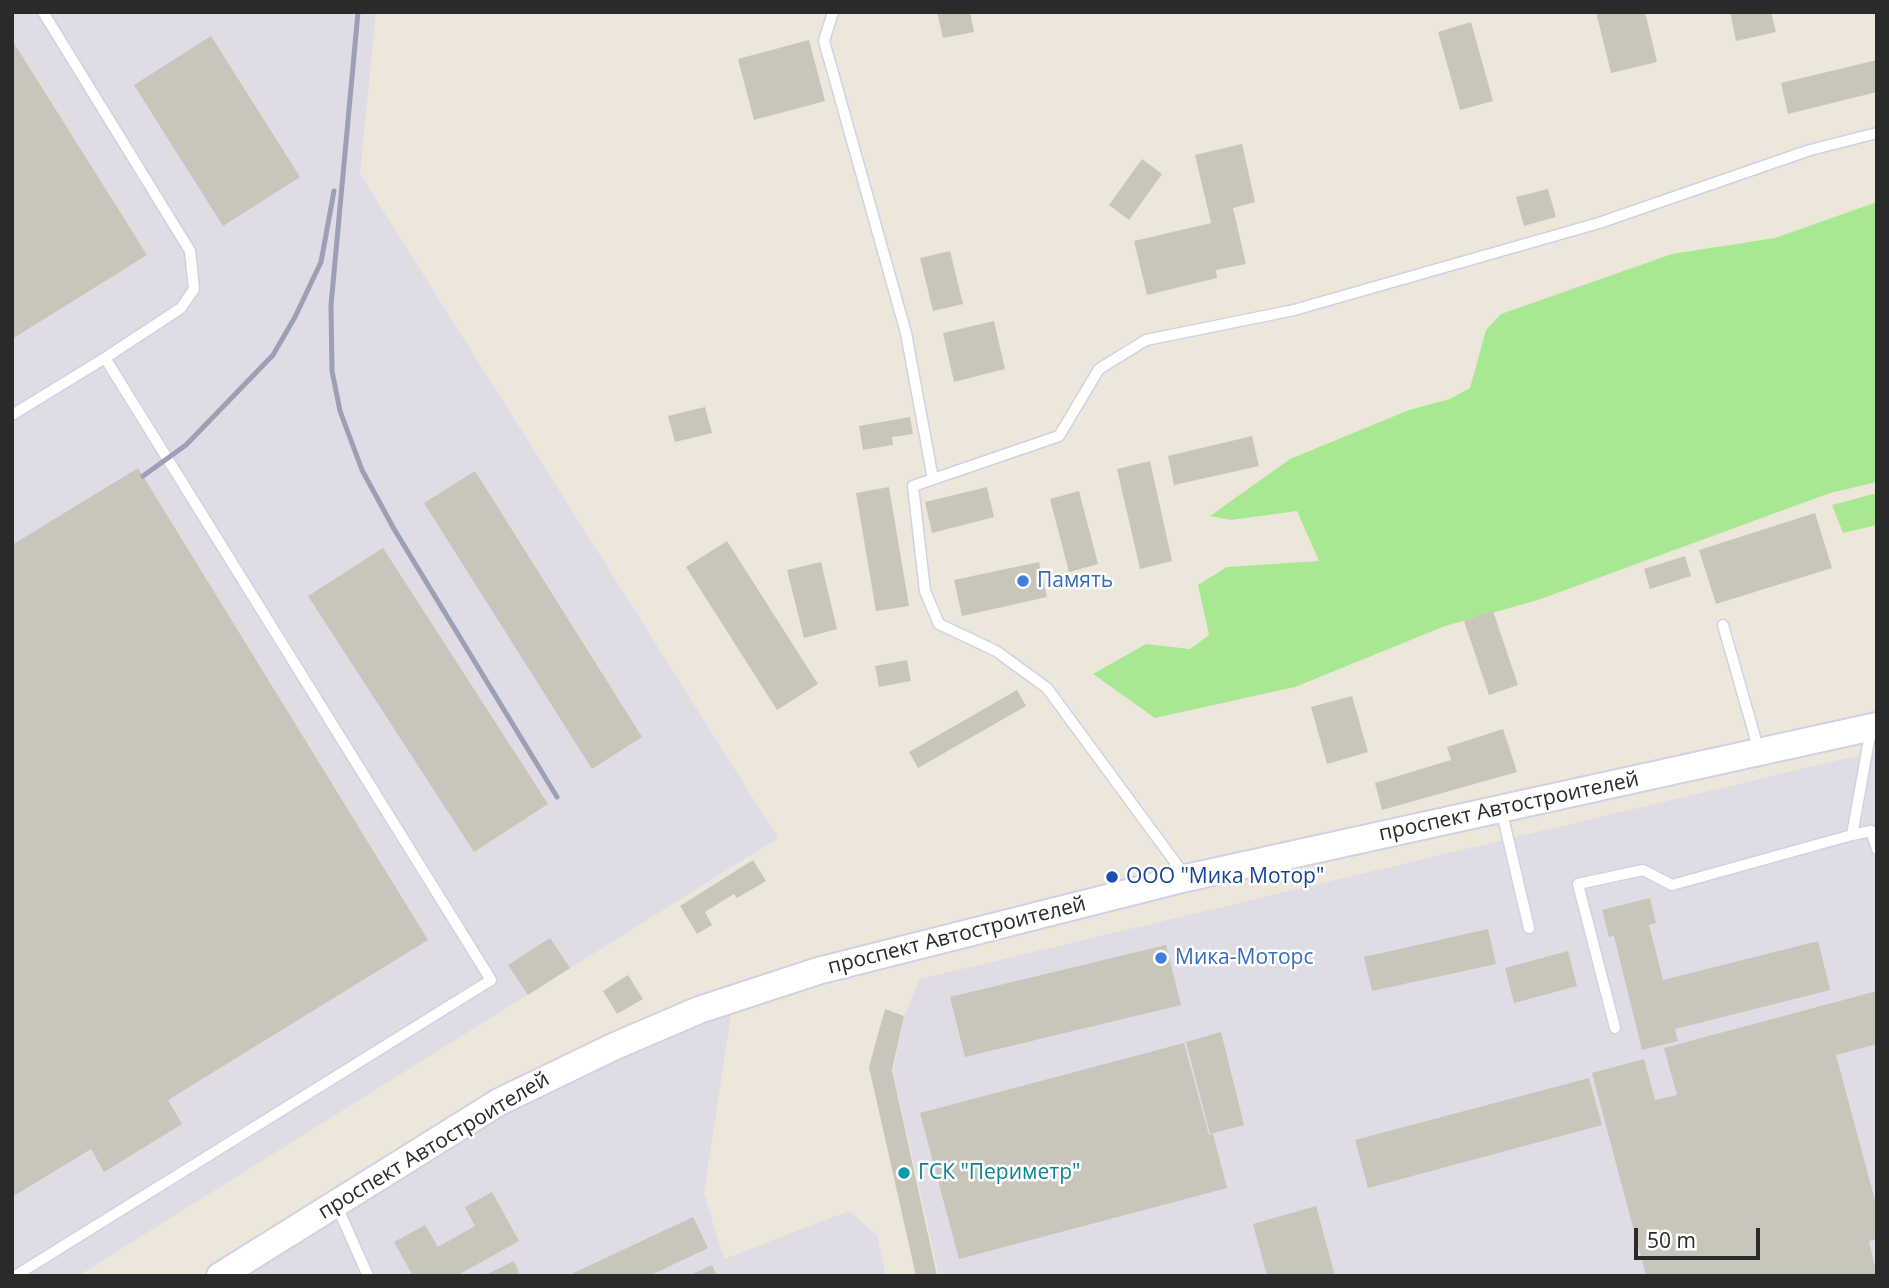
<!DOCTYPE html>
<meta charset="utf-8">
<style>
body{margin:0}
#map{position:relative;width:1889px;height:1288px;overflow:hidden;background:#ede7db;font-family:"Open Sans",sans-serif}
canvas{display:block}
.frame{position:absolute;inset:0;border:14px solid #2a2a2a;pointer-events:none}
.scale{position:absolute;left:1634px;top:1228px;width:126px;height:32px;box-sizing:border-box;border:4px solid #2a2a2a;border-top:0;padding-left:9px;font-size:21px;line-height:24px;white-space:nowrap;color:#2a2a2a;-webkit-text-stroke:5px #fff;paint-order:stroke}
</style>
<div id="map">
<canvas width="1889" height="1288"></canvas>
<div class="frame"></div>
<div class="scale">50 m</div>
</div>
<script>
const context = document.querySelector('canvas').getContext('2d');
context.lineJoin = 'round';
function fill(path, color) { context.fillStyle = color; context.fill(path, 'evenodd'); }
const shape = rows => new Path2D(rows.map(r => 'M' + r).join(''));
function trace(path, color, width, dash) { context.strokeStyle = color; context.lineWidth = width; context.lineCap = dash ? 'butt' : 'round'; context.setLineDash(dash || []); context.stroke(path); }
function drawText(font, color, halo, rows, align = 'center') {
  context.font = font + ' "Open Sans",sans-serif'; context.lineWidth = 5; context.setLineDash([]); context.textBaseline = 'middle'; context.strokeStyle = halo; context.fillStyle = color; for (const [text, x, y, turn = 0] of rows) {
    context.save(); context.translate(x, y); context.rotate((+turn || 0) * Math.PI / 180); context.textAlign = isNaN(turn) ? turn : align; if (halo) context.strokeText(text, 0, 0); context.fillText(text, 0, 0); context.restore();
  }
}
const industrial = shape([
 [12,12,376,12,360,174,778,838,78,1276,12,1276],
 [1877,751,1877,1276,939,1276,893,1071,904,1016,920,979],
 [732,1008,704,1193,724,1259,849,1211,877,1235,886,1276,244,1276,523,1100]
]);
const green = shape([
 [1877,202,1877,482,1830,493,1538,600,1445,626,1295,687,1155,718,1093,674,1146,644,1190,649,1209,635,1198,585,1227,567,1319,561,1297,511,1231,520,1210,516,1290,459,1409,410,1450,399,1470,388,1486,330,1501,314,1672,254,1775,238],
 [1877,493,1877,525,1843,533,1832,505]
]);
const building = shape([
 [937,12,970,12,974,32,943,38],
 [1596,12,1645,12,1657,62,1611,73],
 [1730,12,1771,12,1776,32,1736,41],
 [1471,22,1493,101,1460,110,1438,32],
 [211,36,300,177,223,226,134,85],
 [12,40,147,255,12,339],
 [809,40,825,101,754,120,738,59],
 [1877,60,1877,92,1788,114,1781,83],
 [1242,144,1255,202,1233,208,1246,264,1216,270,1217,278,1147,295,1134,241,1211,223,1195,155],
 [1142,159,1162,174,1129,220,1109,205],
 [1548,189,1556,217,1524,226,1516,197],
 [950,251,963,304,933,311,920,258],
 [994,321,1005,369,954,382,943,333],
 [705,407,712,433,675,442,668,416],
 [910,417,913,434,892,437,893,445,863,450,859,426],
 [1252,436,1259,466,1174,485,1168,456],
 [1150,461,1172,561,1140,569,1117,469],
 [138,468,428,940,168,1100,182,1124,104,1172,91,1149,12,1197,12,545],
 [475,471,642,737,592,769,424,503],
 [889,487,909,606,876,611,856,493],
 [987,487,994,517,932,533,925,502],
 [1079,491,1098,564,1069,572,1050,499],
 [1815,513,1832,568,1716,604,1699,550],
 [727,541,818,684,777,710,686,567],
 [383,548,548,804,474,852,308,596],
 [1685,556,1691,576,1650,589,1644,569],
 [821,562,837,629,804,638,787,570],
 [1039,562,1047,597,962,616,954,580],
 [1493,611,1518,685,1489,695,1464,621],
 [907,660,911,681,879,687,875,666],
 [1017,690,1026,706,918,768,909,752],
 [1352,696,1368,752,1327,764,1311,707],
 [1503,729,1517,772,1382,810,1375,783,1451,760,1447,747],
 [753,860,766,881,737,898,734,894,705,912,712,925,697,934,680,906],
 [1650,898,1656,923,1649,925,1663,980,1818,941,1830,990,1675,1029,1678,1041,1642,1050,1614,936,1609,937,1602,910],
 [1488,929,1496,964,1372,991,1364,957],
 [550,938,570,968,528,995,508,965],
 [1166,945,1181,1005,965,1057,950,997],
 [1568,951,1577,986,1514,1003,1505,968],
 [628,975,643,999,617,1014,603,991],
 [1877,991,1877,1044,1836,1055,1877,1208,1877,1239,1869,1241,1877,1276,1646,1276,1592,1073,1644,1059,1655,1100,1677,1095,1664,1048],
 [885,1009,904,1016,892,1070,937,1276,916,1276,869,1067],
 [1221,1032,1244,1125,1210,1134,1186,1042],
 [1184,1043,1209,1135,1213,1134,1227,1188,959,1259,920,1113],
 [1589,1078,1602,1125,1368,1188,1355,1140],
 [492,1192,519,1241,456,1276,413,1276,394,1242,425,1225,438,1247,475,1226,465,1207],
 [1316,1206,1335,1276,1267,1276,1253,1224],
 [693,1217,708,1248,649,1276,567,1276],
 [514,1261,520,1275,483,1276],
 [712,1265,717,1276,688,1276]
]);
const service = shape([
 [43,12,190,251,194,289,181,308,105,358],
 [833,12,824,41,906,333,933,479],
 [12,415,105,358,491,980,15,1276],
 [1723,625,1759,751],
 [1501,809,1529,928],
 [1852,835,1871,831,1877,849],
 [1186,877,1047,688,996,651,939,624,925,591,913,486,1059,436,1099,369,1146,340,1294,310,1599,223,1810,150,1877,133],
 [1615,1028,1578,884,1643,870,1672,885,1852,835,1871,729],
 [336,1204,368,1276]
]);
const secondary = shape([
 [220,1276,499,1102,615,1046,699,1010,818,971,1186,878,1877,726]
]);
const rail = shape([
 [358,12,331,305,332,371,340,411,362,470,394,529,557,797],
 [143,476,186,445,273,355,295,317,321,262,334,191]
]);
const markers = [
 [1023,581,7,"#3f7fe0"],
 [1112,877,7,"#1a4fb4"],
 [1161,958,7,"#3f7fe0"],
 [904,1173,7,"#0f9aa8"]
];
const shopNames = [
 ["Память",1037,581],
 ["Мика-Моторс",1175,958]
];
const streetNames = [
 ["проспект Автостроителей",1509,807,-12],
 ["проспект Автостроителей",957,936,-14],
 ["проспект Автостроителей",434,1146,-31]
];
const transitNames = [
 ["ООО \"Мика Мотор\"",1126,877]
];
const cultureNames = [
 ["ГСК \"Периметр\"",918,1173]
];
fill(industrial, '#dfdce5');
fill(green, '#a9e893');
fill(building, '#c8c5ba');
trace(service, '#d0d2e4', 13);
trace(secondary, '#d0d2e4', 30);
trace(service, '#fff', 10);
trace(secondary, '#fff', 26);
trace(rail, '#9d9fb6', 5);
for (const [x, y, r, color] of markers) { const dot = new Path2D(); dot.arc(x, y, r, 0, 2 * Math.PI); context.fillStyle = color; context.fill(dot); trace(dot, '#fff', 2.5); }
drawText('21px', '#366cbe', '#fff', shopNames, 'left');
drawText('21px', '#2a2a2a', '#fff', streetNames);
drawText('21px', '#164399', '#fff', transitNames, 'left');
drawText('21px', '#0d838f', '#fff', cultureNames, 'left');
</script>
